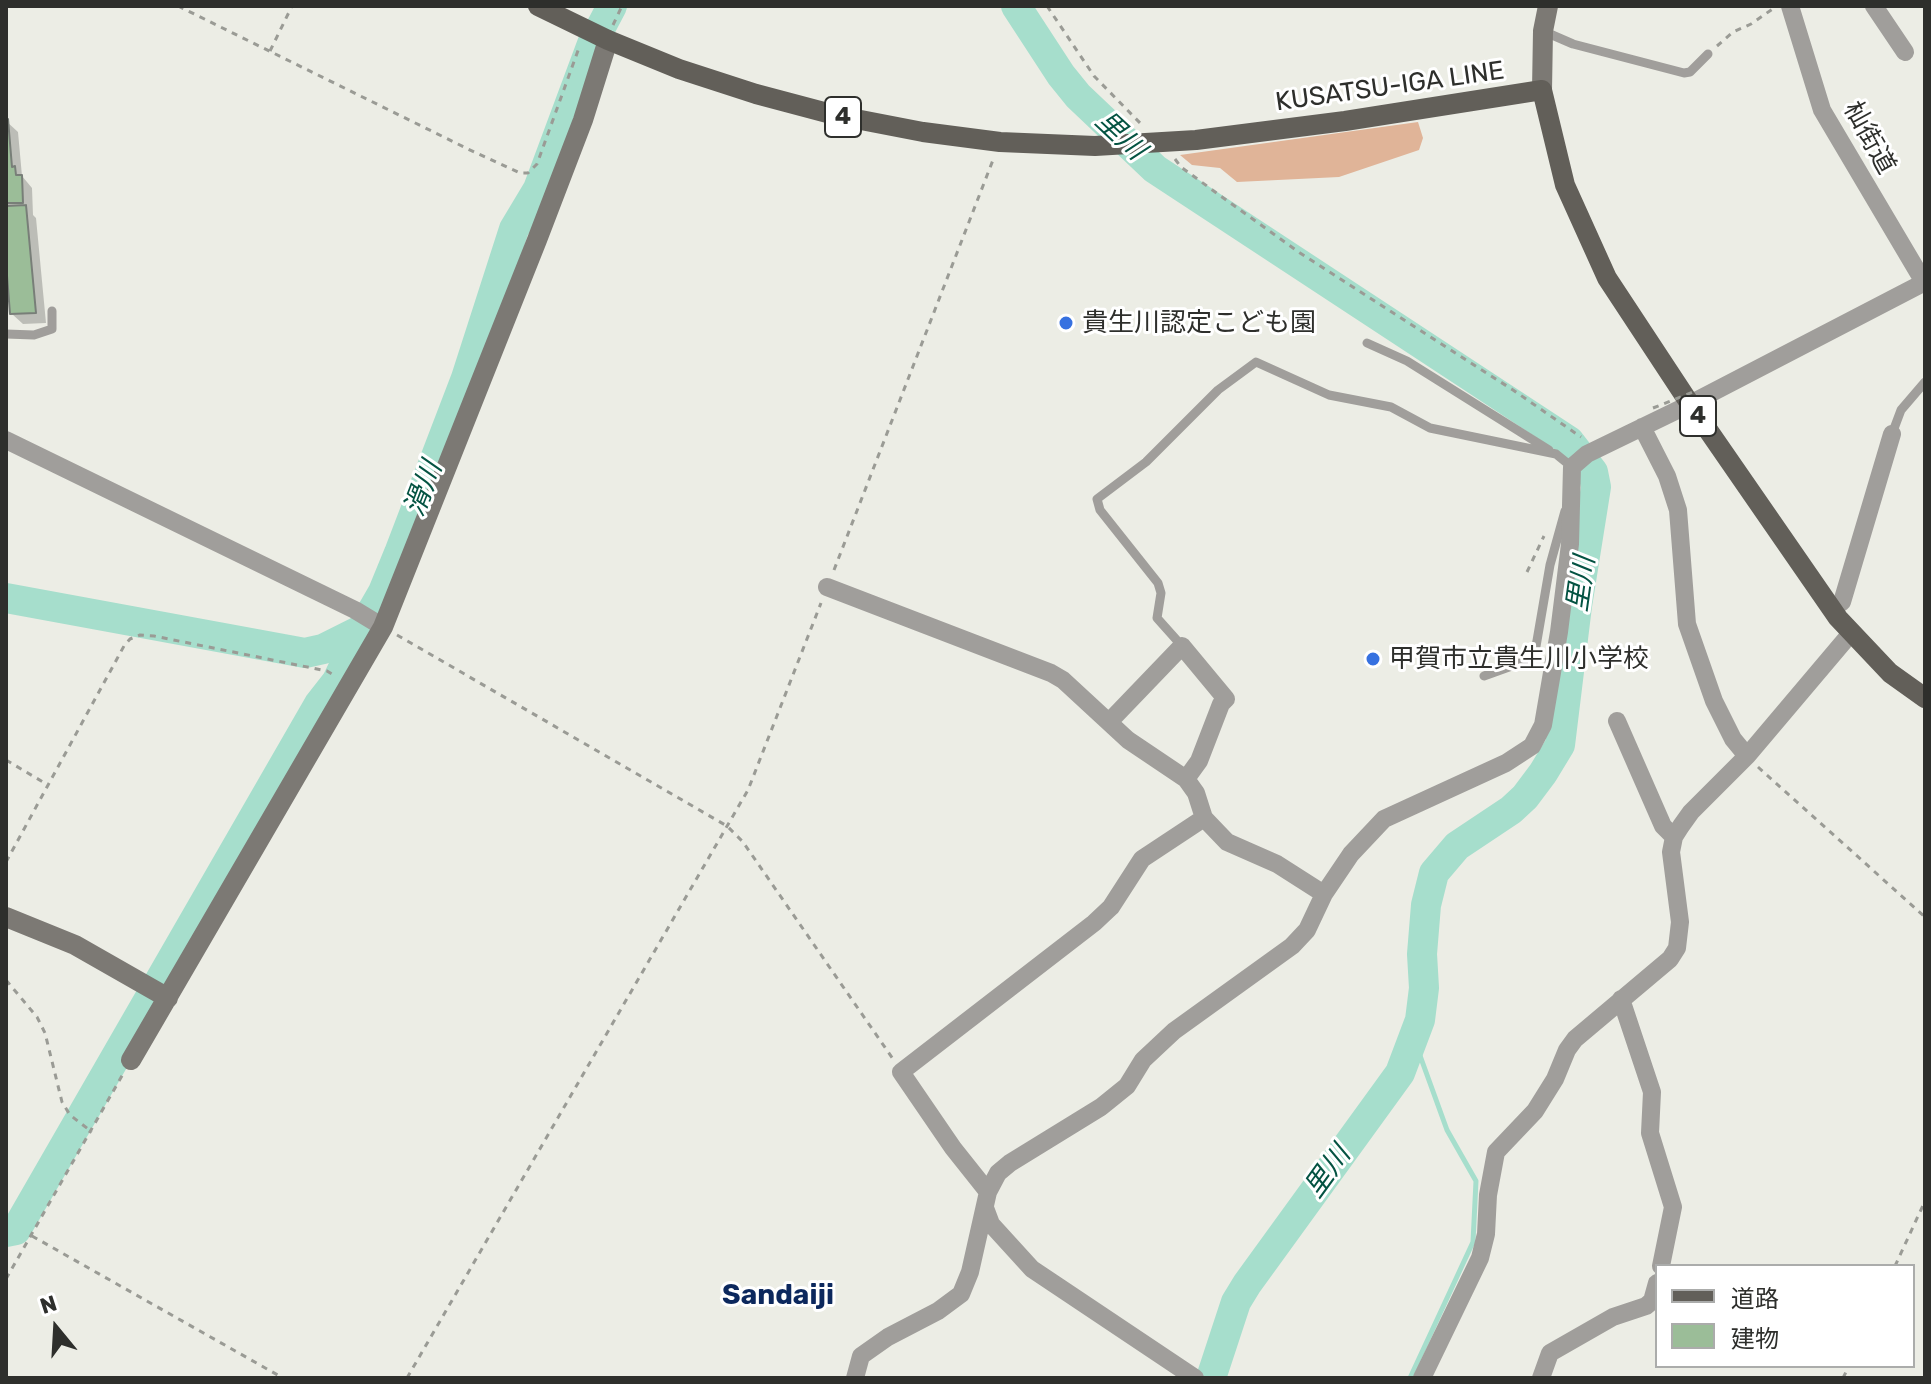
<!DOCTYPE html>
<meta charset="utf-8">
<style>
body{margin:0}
#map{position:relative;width:1931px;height:1384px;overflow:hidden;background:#ecede5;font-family:Rubik,"Noto Sans JP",sans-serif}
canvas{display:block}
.frame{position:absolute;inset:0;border:8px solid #2e2f2c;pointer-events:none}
.legend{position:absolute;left:1655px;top:1264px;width:260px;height:104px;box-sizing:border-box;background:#fff;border:2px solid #abacab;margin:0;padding:10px 14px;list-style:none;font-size:24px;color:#2e2f2c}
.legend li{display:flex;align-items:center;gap:16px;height:40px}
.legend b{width:40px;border:2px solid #abacab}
.north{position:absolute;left:16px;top:1288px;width:80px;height:80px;-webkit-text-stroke:6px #fff;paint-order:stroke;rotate:342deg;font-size:22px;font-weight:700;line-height:32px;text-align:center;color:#2e2f2c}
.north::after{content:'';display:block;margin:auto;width:28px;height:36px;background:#2e2f2c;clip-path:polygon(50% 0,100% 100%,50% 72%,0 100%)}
</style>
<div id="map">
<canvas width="1931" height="1384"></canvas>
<div class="frame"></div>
<ul class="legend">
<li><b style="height:10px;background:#625f59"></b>道路</li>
<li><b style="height:22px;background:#9bbd98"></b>建物</li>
</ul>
<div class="north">N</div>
</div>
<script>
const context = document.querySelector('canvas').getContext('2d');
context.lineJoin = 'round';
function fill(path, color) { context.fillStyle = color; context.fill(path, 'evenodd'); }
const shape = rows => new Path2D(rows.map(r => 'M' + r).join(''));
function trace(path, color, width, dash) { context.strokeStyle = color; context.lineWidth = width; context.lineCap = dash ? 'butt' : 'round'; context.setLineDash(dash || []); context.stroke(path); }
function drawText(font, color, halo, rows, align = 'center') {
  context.font = font + ' Rubik,"Noto Sans JP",sans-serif'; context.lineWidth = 6; context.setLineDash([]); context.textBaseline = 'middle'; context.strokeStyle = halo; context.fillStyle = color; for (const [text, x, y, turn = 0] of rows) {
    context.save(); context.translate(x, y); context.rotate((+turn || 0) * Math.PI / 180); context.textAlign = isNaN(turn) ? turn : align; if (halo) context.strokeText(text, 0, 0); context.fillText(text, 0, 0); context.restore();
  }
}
const forest = shape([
 [1418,122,1423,138,1419,150,1339,177,1237,182,1220,168,1192,165,1180,155]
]);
const shadow = shape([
 [6,121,18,132,22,176,32,188,33,215,36,218,46,323,23,324,12,314,6,238]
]);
const stream = shape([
 [1410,1378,1473,1242,1476,1181,1447,1130,1414,1039]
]);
const river = shape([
 [1016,6,1061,75,1078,96,1155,169,1569,441,1593,472,1596,487,1577,606,1560,745,1543,773,1525,797,1511,810,1457,846,1434,873,1426,905,1422,954,1424,988,1420,1020,1400,1073,1247,1284,1236,1302,1211,1378],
 [6,598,305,653,323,649,361,630,383,592,399,553,466,378,514,229,538,189,592,44,612,6],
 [6,1232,16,1230,319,704,337,681,361,630]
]);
const building = shape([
 [6,119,8,119,12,167,15,166,16,175,22,175,23,203,6,203,6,119],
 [26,205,36,313,10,314,6,263,6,206,26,205]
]);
const path = shape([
 [178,6,468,149,520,173,528,173,537,164,580,45],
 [1047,6,1094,76,1142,125],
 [613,25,622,6],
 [1717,46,1733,32,1751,24,1774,8],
 [270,51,292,6],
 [1175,159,1181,167,1222,197,1300,253,1513,390,1581,437],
 [834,570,993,160],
 [1527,572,1544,536],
 [397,635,727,826,743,842,893,1059],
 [6,760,48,785],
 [1758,767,1925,917],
 [6,862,124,646,130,639,140,635,154,636,327,671,335,676],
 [6,980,37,1017,45,1033,62,1102,70,1115,92,1132],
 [32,1236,283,1378],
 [1895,1266,1925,1201],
 [6,1279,123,1074],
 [407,1378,748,790,821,603],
 [1843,1378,1849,1366]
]);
const lane = shape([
 [1543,31,1573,44,1684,73,1690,72,1708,54],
 [6,334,34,335,52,329,52,311],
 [1367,343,1407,361,1549,450],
 [1892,434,1901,410,1925,382],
 [1182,646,1157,618,1161,593,1158,583,1100,510,1097,499,1146,462,1218,390,1256,362,1329,395,1391,407,1430,428,1556,454,1572,467],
 [1484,676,1534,658,1550,565,1565,511]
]);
const street = shape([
 [1790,6,1822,110,1925,284],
 [1874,6,1905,52],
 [1642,427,1667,476,1678,510,1687,624,1714,701,1733,739,1747,756],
 [6,440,355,610,383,627],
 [827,587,1051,673,1063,680,1128,740,1186,779,1196,793,1204,818,1227,842,1277,864,1324,894],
 [1832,609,1842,602,1892,434],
 [1617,721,1663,826,1674,837],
 [1109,722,1182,646,1226,699,1221,704,1199,761,1186,779],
 [1621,999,1652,1092,1650,1133,1673,1207,1661,1266],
 [988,1192,953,1148,901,1072,1094,923,1111,907,1142,859,1204,818],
 [985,1208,991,1224,1032,1269,1195,1378],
 [855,1378,861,1356,888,1337,938,1311,961,1294,970,1272,988,1192,998,1173,1010,1163,1101,1107,1127,1086,1143,1060,1174,1031,1292,946,1307,930,1324,894,1351,854,1384,819,1506,763,1532,746,1543,725,1559,632,1570,544,1572,467,1587,454,1690,404,1925,282],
 [1422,1378,1480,1258,1486,1234,1488,1195,1496,1152,1535,1111,1555,1079,1567,1050,1575,1039,1670,959,1677,948,1680,922,1671,852,1674,837,1681,826,1691,812,1747,756,1851,633],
 [1541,1378,1550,1353,1613,1317,1646,1306,1652,1301,1657,1283]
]);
const secondary = shape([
 [1542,90,1543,31,1548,6],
 [6,917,75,945,168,998],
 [131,1060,383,627,537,240,583,120,608,40]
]);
const primary = shape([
 [538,6,608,40,679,69,756,94,835,115,923,132,1000,142,1095,146,1196,140,1345,121,1542,90,1565,185,1607,278,1690,404,1838,618,1890,673,1925,698]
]);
const pathBridge = shape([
 [1653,408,1693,392]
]);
const markers = [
 [1066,323,8,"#3671e0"],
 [1373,659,8,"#3671e0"]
];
const shields = [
 [843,117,36],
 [1698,416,36]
];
const shieldNames = [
 ["4",843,117],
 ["4",1698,416]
];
const streetNames = [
 ["KUSATSU-IGA LINE",1390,87,-8],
 ["杣街道",1869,138,61]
];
const poiNames = [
 ["貴生川認定こども園",1082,323],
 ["甲賀市立貴生川小学校",1389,659]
];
const waterNames = [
 ["里川",1120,136,43],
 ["滑川",424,489,-69],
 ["里川",1582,584,-82],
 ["里川",1328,1172,-54]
];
const neighbourhoodNames = [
 ["Sandaiji",778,1296]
];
fill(forest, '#e0b498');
fill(shadow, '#0003');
trace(stream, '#a6decc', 5);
trace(river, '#a6decc', 30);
fill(building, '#9bbd98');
trace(building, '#787e78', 2);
trace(path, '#9a9b95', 3, [6, 6]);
trace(lane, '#a09e9b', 9);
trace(street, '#a09e9b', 18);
trace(secondary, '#7c7974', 20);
trace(primary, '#625f59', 20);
trace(pathBridge, '#9a9b95', 3, [6, 6]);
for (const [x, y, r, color] of markers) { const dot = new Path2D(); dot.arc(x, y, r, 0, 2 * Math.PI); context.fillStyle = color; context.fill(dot); trace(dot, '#fff', 3); }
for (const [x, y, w] of shields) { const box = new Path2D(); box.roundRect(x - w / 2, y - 20, w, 40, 6); context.fillStyle = '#fff'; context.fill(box); trace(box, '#2e2f2c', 2); }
drawText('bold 24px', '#2e2f2c', null, shieldNames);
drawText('26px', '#2e2f2c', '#fff', streetNames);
drawText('26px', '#2e2f2c', '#fff', poiNames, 'left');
drawText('italic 28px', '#045342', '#fff', waterNames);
drawText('bold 28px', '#0c285d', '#fff', neighbourhoodNames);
</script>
